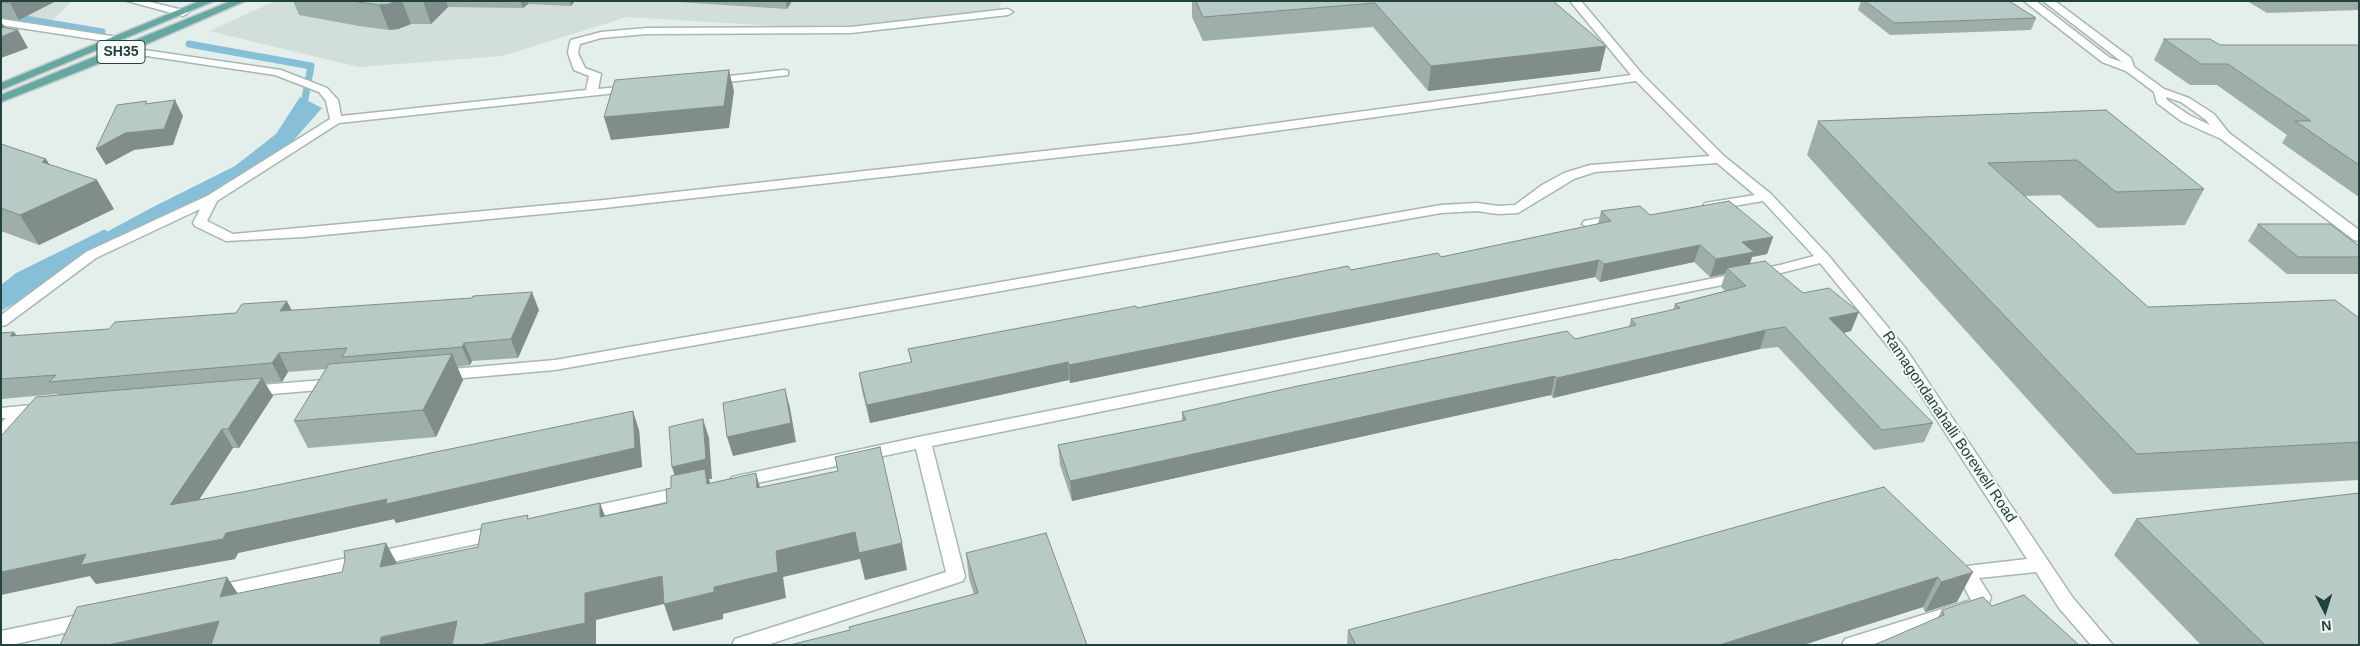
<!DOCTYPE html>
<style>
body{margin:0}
#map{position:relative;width:2360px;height:646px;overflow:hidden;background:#e4eeeb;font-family:Helvetica,sans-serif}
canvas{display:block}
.frame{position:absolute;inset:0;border:2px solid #21423e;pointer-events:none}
.north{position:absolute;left:2300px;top:586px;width:50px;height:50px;-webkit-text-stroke:4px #f5faf8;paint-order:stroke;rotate:175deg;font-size:14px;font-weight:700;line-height:20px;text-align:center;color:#21423e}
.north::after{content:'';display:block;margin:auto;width:18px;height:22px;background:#21423e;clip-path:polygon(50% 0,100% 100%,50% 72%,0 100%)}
</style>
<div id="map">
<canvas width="2360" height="646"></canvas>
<div class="frame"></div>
<div class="north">N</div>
</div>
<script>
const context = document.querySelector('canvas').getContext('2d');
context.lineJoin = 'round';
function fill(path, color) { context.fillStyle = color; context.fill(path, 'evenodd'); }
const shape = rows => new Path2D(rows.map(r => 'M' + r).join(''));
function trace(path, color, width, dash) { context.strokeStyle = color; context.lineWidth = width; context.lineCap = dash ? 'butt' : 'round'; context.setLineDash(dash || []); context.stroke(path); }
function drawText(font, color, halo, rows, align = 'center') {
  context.font = font + ' Helvetica,sans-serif'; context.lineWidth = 4; context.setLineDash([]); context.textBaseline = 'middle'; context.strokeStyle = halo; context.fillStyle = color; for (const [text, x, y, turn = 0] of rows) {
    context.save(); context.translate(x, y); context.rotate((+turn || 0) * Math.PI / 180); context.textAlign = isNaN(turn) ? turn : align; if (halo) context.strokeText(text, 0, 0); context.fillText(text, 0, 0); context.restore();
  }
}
const built = shape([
 [1,1,72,1,52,21,1,13],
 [275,1,1001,1,1000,9,826,29,627,17,502,56,359,67,209,31]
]);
const water = shape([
 [300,97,322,108,293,141,247,173,200,200,90,259,1,311,1,289,153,207,235,166,276,134]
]);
const streamFar1 = shape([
 [1,15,102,32],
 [189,44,311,66,304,104,300,110]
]);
const stream = shape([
 [1,290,19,276,104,234]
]);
const minor = shape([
 [127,1,146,1,187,11,188,13,183,16,127,1],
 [1570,1,1581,1,1643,75,1724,156,1771,194,1828,255,1906,349,2073,598,2113,645,2091,645,2059,608,2036,572,1979,578,1991,597,1987,610,1878,645,1842,645,1845,639,1971,600,1959,577,1967,566,2027,559,1895,355,1820,263,1781,273,932,446,965,576,963,581,767,645,732,645,735,639,946,572,916,449,738,487,732,485,729,481,732,477,923,436,1780,265,1814,256,1763,201,1710,210,1705,209,1703,206,1705,203,1755,195,1717,163,1595,172,1574,179,1518,213,1498,214,1477,211,1441,213,555,370,441,380,435,379,433,375,435,371,441,370,555,360,1441,205,1477,203,1498,206,1515,205,1542,185,1564,173,1590,165,1710,156,1636,81,1188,143,604,208,303,237,226,241,195,226,193,223,200,209,96,258,6,325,1,326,1,315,86,252,207,196,330,119,326,101,319,92,275,75,120,52,119,50,124,47,281,70,327,88,338,100,341,116,586,90,589,76,574,70,568,53,570,42,571,40,601,32,647,28,851,27,1008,9,1013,12,1008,15,851,33,647,34,601,38,580,44,578,53,585,68,601,74,598,89,631,86,637,89,635,91,339,123,217,201,207,221,233,234,604,200,1188,135,1631,75,1570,1],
 [2024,1,2036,1,2110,58,2122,62,2043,1,2055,1,2131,58,2134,67,2164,89,2189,98,2214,114,2229,133,2359,230,2359,241,2354,240,2221,139,2181,121,2157,103,2154,92,2126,71,2102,62,2024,1],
 [2166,97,2181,102,2206,120,2210,125,2189,115,2167,100,2166,97],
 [1,19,118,37,123,40,118,43,1,25,1,19],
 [784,70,788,71,788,75,711,84,705,81,711,78,784,70],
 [1618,215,1625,219,1623,222,1589,228,1582,224,1584,221,1618,215],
 [336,379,342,380,344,384,342,388,249,396,243,395,241,391,243,387,249,386,336,379],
 [42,404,48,405,50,409,48,413,26,416,7,438,1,440,1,423,6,418,1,418,1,408,42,404],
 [687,486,693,488,696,492,693,496,584,520,578,519,575,514,578,509,584,508,687,486],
 [498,526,504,528,507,533,504,538,215,600,208,598,205,593,208,588,215,586,498,526],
 [88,613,95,616,98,621,95,626,11,645,1,645,1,631,88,613]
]);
const major = shape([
 [200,1,214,1,1,90,1,83,200,1],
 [231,1,245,1,128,52,1,102,1,95,231,1]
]);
const wall = shape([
 [1,1,56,1,19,20,1,18],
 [293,1,575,1,571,6,528,4,523,8,448,7,431,24,411,24,398,29,389,30,359,26,299,15],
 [663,1,792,1,787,9],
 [1192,1,1553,1,1606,46,1600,71,1428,91,1373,27,1203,41,1192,17],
 [1861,1,2009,1,2036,18,2031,30,1890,35,1858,10],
 [2247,1,2359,1,2359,10,2267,13],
 [2164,39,2220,45,2359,45,2359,197,2282,143,2287,135,2217,85,2190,85,2154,60],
 [2106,110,2204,189,2185,225,2098,228,2060,195,2025,196,2148,307,2359,318,2359,480,2113,494,1807,155,1818,121],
 [1,144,46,159,49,164,114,209,39,245,1,231],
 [1601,211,1650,215,1773,237,1767,254,1752,257,1750,264,1803,293,1851,331,1844,333,1933,423,1924,442,1874,450,1778,347,1760,349,1553,398,1551,395,1432,421,1072,501,1060,465,1058,445,1182,421,1182,412,1575,339,1629,327,1631,319,1673,310,1675,304,1725,291,1721,287,1725,274,1710,277,1694,262,1600,282,1595,277,1070,383,1069,380,870,423,862,391,859,373,911,363,908,349,1351,270,1441,257,1598,224],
 [2258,224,2359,246,2359,274,2287,274,2248,241],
 [292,310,539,310,518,358,472,361,470,365,457,367,463,380,436,437,308,448,294,421,326,369,288,372,282,382,265,383,273,396,239,448,233,448,199,500,639,430,642,467,396,523,394,519,238,553,235,559,96,584,90,576,58,395,57,394,1,399,1,333,14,332,17,336,109,329],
 [1884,487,1957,602,1925,612,1923,607,1803,645,1347,645,1348,630,1618,560],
 [2136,519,2359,645,2201,645,2114,555],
 [966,553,1087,645,974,594,969,579],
 [1992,606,1938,617,1942,610]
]);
const shadedWall = shape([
 [14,1,56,1,19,20,10,3],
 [395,1,402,1,411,24,398,29,389,30,379,5],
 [423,1,446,1,448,7,431,24],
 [520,1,528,1,528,4,523,8],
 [570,1,575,1,571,6],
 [786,1,792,1,787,9],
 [1,22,5,27,1,29],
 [18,30,28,48,1,58,1,37],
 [1606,46,1600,71,1428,91,1431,66],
 [729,70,734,91,729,128,611,140,604,117],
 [175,100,183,116,173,145,134,150,106,165,96,149],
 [46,159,63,188,42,162],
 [97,180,114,209,39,245,20,215],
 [1773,237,1767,254,1752,257,1748,269,1727,268,1725,274,1710,277,1716,259,1742,242],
 [1700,245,1694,262,1600,282,1604,264],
 [1599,260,1595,277,1070,383,1069,365],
 [532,292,539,310,518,358,511,339],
 [287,301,296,319,280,311],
 [1859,312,1851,331,1822,338,1829,318],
 [1766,330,1760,349,1553,398,1557,378],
 [14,332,27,350,10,336],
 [464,343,472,361,470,365,462,347],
 [279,353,288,372,282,382,272,363],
 [452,354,463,380,436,437,423,410],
 [1068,362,1069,380,870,423,867,405],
 [1555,376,1551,395,1432,421,1072,501,1070,481,1435,401],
 [262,378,273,396,239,448,228,429],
 [785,389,790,408,796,442,733,456,727,437],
 [633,411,639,430,642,467,396,523,394,519,238,553,235,559,96,584,90,576,1,595,1,572,86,554,226,533],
 [703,419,709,438,712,479,709,479,713,495,678,486,672,467],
 [222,429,233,448,183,524,170,505],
 [756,473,763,499,757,488],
 [600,503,610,529,600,517],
 [855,532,902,543,907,570,865,580,860,559,783,577,786,598,723,614,723,619,673,631,664,604,596,620,596,645,480,645,585,593,662,576,714,587,776,551],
 [386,543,400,569,380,567],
 [1973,572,1957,602,1925,612,1941,582],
 [227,577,244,603,220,597],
 [1938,577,1923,607,1803,645,1719,645],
 [219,621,235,645,108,645],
 [457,621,469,645,380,645,381,637]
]);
const building = shape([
 [1,1,14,1,10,3,1,2,1,1],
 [351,1,395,1,389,4,379,5,351,1],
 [1196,1,1553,1,1606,46,1431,66,1375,3,1203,17,1196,1],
 [1865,1,2009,1,2036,18,1894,23,1865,1],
 [1,27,18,30,1,37,1,27],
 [2164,39,2210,39,2220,45,2359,45,2359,165,2295,121,2311,121,2228,64,2201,64,2164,39],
 [729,70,724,106,604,117,615,80,729,70],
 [175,100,164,129,125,133,96,149,117,105,147,101,145,104,175,100],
 [2106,110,2204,189,2116,192,2077,160,1988,163,2148,307,2335,300,2359,318,2359,442,2137,454,1818,121,2106,110],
 [1,144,46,159,42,162,97,180,20,215,1,208,1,144],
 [1729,201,1773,237,1742,242,1754,252,1716,259,1700,245,1604,264,1599,260,1069,365,1068,362,867,405,859,373,912,362,908,349,1136,306,1137,308,1348,266,1351,270,1438,253,1441,257,1611,221,1601,211,1640,206,1650,215,1729,201],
 [2258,224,2330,224,2359,246,2359,257,2298,257,2258,224],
 [1765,261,1803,293,1829,288,1859,312,1829,318,1933,423,1882,430,1785,327,1766,330,1557,378,1555,376,1435,401,1070,481,1058,445,1186,420,1182,412,1298,386,1567,331,1575,339,1636,325,1631,319,1680,308,1675,304,1746,286,1727,268,1765,261],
 [532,292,511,339,464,343,462,347,342,357,347,348,279,353,272,363,49,382,56,375,1,379,1,333,14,332,10,336,109,329,115,322,236,313,242,304,287,301,280,311,472,298,473,296,532,292],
 [452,354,423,410,294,421,329,364,452,354],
 [262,378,228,429,222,429,170,505,248,491,633,411,635,448,386,504,387,499,226,533,223,539,81,565,86,554,1,572,1,436,36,397,262,378],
 [785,389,791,423,727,437,723,403,785,389],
 [703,419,706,459,672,467,669,427,703,419],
 [880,447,902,543,859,553,855,532,776,551,778,572,714,587,714,592,664,604,662,576,585,593,585,623,480,645,452,645,457,621,381,637,380,645,211,645,219,621,108,645,60,645,77,607,227,577,220,597,342,572,345,560,344,551,386,543,380,567,478,547,482,524,528,515,527,519,600,503,600,517,667,503,666,489,671,488,671,476,705,469,707,484,756,473,757,488,838,471,835,457,880,447],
 [1884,487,1973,572,1941,582,1938,577,1719,645,1356,645,1348,630,1617,559,1618,560,1822,503,1884,487],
 [2359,493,2359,645,2265,645,2136,519,2359,493],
 [1046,533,1087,645,790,645,850,630,849,627,978,593,966,553,1046,533],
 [2024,595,2079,645,1874,645,1944,615,1942,610,1983,597,1992,606,2024,595]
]);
const shields = [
 [121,52,48]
];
const shieldNames = [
 ["SH35",121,52]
];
const streetNames = [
 ["Ramagondanahalli Borewell Road",1949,427,56]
];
fill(built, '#d1deda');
fill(water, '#87bfd8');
trace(streamFar1, '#87bfd8', 7);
trace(stream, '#87bfd8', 8);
trace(minor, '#a6b7b4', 3);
trace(major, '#c1cac9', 3);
fill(minor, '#fff');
fill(major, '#64a8a1');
fill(wall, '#9eaea9');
fill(shadedWall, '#818d8a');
fill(building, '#b8cac5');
trace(building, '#818d8a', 1);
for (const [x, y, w] of shields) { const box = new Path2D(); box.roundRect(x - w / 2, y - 11.5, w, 23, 4); context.fillStyle = '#f5faf8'; context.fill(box); trace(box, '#21423e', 1); }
drawText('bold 14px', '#21423e', null, shieldNames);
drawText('15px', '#21423e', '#f5faf8', streetNames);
</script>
